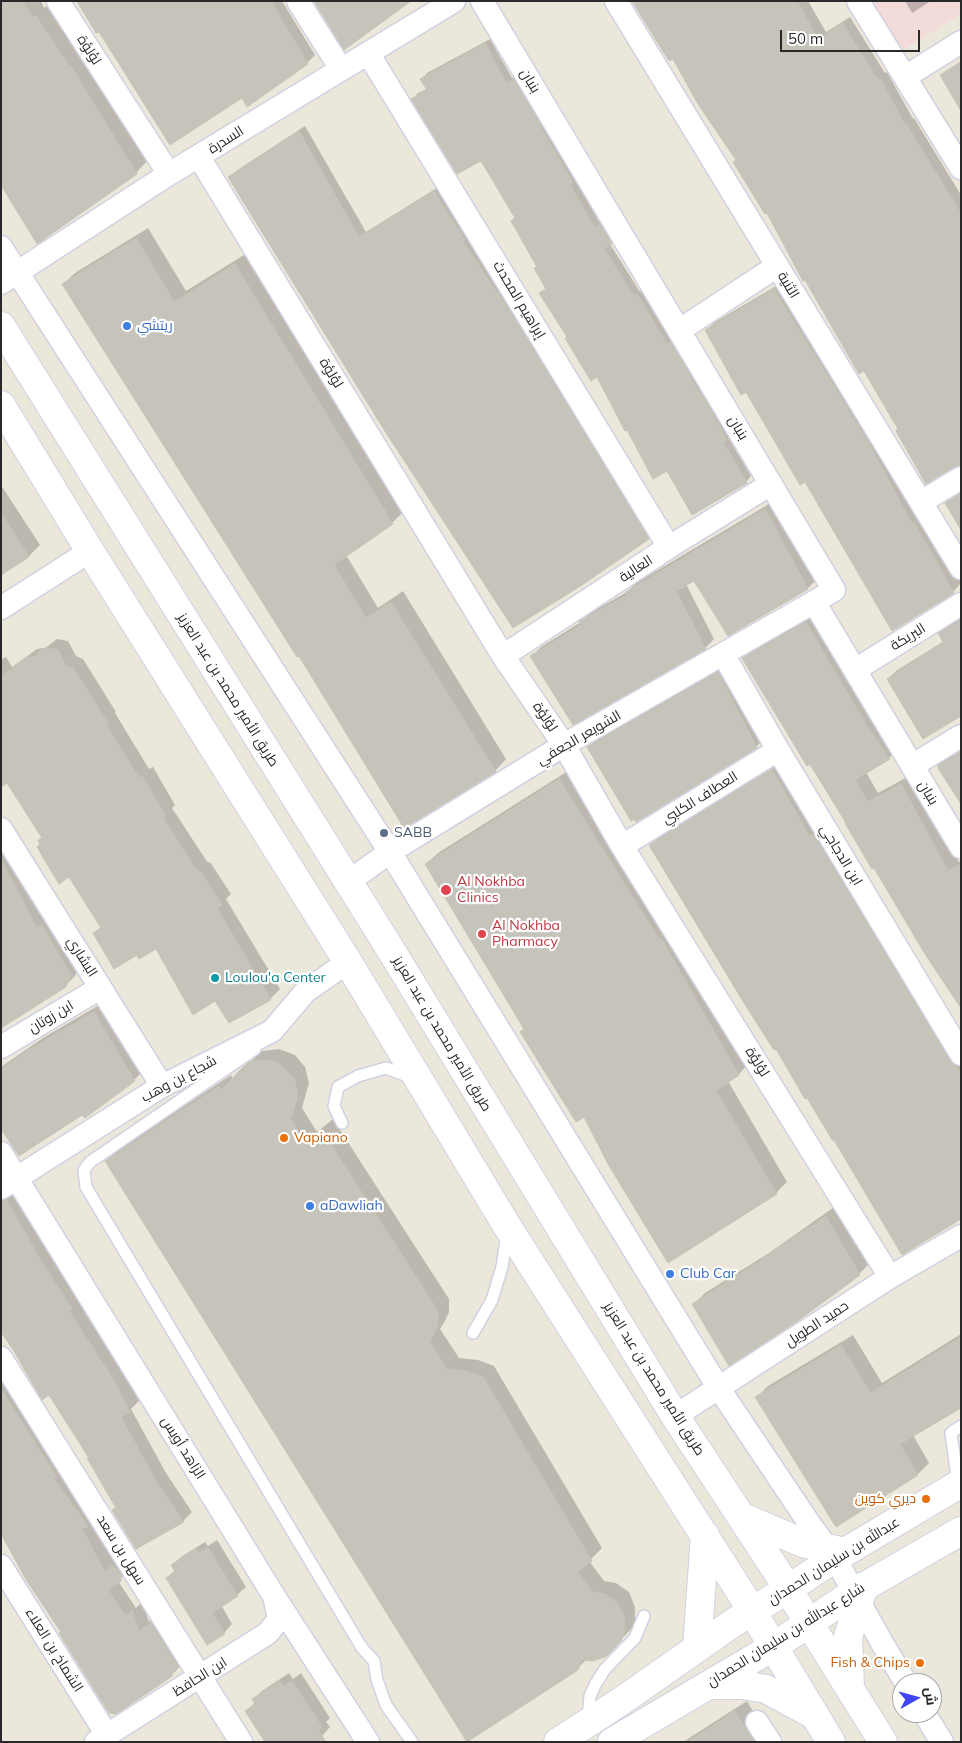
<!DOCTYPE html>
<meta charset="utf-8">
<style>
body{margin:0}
#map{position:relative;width:962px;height:1743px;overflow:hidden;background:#ebe7db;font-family:Mulish,Cairo,sans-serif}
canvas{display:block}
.frame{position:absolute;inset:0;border:2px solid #292929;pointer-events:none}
.north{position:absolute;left:892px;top:1673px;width:50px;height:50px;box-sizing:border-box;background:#fff;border:1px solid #a9a9a9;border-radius:50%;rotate:83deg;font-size:14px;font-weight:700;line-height:20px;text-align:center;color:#292929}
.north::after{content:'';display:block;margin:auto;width:18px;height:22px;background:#3f44f4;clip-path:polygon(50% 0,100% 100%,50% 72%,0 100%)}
.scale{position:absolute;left:780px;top:30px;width:140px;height:22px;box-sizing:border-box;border:2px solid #292929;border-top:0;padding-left:6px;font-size:15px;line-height:18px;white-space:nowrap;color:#292929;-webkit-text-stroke:4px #fff;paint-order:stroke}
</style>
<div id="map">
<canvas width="962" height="1743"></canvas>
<div class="frame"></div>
<div class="north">ش</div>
<div class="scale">50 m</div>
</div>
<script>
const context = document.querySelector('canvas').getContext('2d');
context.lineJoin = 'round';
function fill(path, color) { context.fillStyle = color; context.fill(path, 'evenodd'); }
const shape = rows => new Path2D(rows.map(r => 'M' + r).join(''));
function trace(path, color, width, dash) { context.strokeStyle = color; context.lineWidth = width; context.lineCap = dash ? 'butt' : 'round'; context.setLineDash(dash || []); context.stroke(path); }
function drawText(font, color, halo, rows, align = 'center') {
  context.font = font + ' Mulish,Cairo,sans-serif'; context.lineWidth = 4.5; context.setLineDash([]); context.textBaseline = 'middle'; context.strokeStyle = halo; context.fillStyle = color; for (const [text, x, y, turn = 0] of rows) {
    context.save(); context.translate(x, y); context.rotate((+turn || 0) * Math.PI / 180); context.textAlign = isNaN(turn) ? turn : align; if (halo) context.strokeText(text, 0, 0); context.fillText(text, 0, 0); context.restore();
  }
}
const medical = shape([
 [867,1,961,1,961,14,898,53]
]);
const shadow = shape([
 [1,1,41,1,44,8,48,5,83,56,147,161,136,173],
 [79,1,282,1,315,55,307,63,99,30],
 [633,1,808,1,826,32,850,17,885,73,887,72,913,119,914,118,961,195,961,464,899,429,864,369,805,278,737,159,673,57],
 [905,1,931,1,912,13],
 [490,39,512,78,519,74,599,222,606,219,617,238,610,244,640,292,643,290,731,433,728,437,751,476,746,482,667,470,568,337,541,293,547,287,538,267,512,221,516,217,482,159,413,99,418,93,427,89,422,79,427,73],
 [961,61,961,109,941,75],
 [305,126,366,232,440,186,654,532,648,538,230,177,236,171],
 [148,228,186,291,247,253,403,512,392,523,346,555,378,608,403,591,506,759,495,771,299,655,63,284,75,273],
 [783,282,923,515,961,583,953,592,805,481,707,330,715,322],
 [1,485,40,545,29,556,1,574],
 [961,492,961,528,947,503],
 [774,501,817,579,808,588,728,634,695,579,686,584,714,639,705,648,532,656,541,647,581,622,590,613,627,592,636,583],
 [816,613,899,748,889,758,866,772,878,793,911,775,959,862,961,861,961,1004,743,659,753,649],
 [961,618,961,715,888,679,896,671,944,641,940,634,947,626],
 [57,639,68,641,76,656,83,659,116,712,115,713,149,769,153,767,175,805,172,808,208,863,210,862,231,894,226,899,280,989,270,999,230,1021,215,999,157,948,137,953,94,933,101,927,70,875,42,844,43,837,8,781,1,777,1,660,6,657,12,667,37,649,45,648],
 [729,662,768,735,756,747,588,747,600,736],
 [961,751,961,803,940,766,945,760],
 [779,764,961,1058,961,1217,835,1138,776,1047,651,845,657,838],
 [571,769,750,1062,739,1074,728,1081,787,1182,776,1193,584,1115,525,1029,426,864,438,853],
 [1,849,79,965,75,976,65,986,1,1026],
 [106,1001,145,1069,134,1080,83,1113,1,1127,1,1067,43,1038],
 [279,1049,295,1055,305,1067,309,1083,302,1108,317,1132,333,1119,449,1299,449,1312,445,1321,440,1329,459,1358,478,1360,494,1366,602,1548,589,1561,604,1581,616,1583,629,1592,635,1607,635,1621,632,1628,606,1655,587,1659,577,1669,107,1161,118,1150,231,1075,233,1079,262,1051],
 [1,1187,16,1191,81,1299,78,1301,124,1373,139,1401,131,1409,166,1473,192,1512,183,1521,117,1507,90,1457,49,1393,1,1330],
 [837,1205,870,1263,859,1274,694,1304,705,1293,769,1253],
 [961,1334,961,1406,913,1435,929,1463,918,1474,837,1526,757,1397,768,1386,853,1335,882,1383],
 [1,1365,92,1520,115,1563,124,1557,130,1570,118,1581,136,1608,142,1602,149,1622,161,1615,186,1656,180,1666,170,1677,62,1631,1,1532],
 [217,1540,246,1587,237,1595,221,1605,232,1624,224,1633,167,1578,175,1570,172,1565,181,1557,205,1542,208,1546],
 [289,1673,293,1679,301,1673,330,1718,326,1722,330,1727,322,1736,247,1711,255,1702,254,1699,262,1691],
 [747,1701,771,1742,683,1742]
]);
const building = shape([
 [1,1,23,1,33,18,36,16,70,67,71,66,137,174,37,244,1,185,1,1],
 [77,1,271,1,308,64,247,107,242,98,170,145,99,32,96,33,77,1],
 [314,1,411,1,344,50,314,1],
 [632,1,797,1,818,39,842,23,878,80,880,78,905,125,907,125,961,214,961,465,954,467,926,484,896,431,898,429,864,371,859,374,805,280,803,281,767,213,765,214,733,162,736,160,698,104,673,59,669,61,632,1],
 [485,43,506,83,513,79,542,127,541,128,573,182,570,184,594,227,600,224,611,242,612,244,604,249,634,296,637,294,667,344,671,342,699,392,700,391,712,412,727,440,723,442,747,483,692,515,667,471,653,479,627,430,625,431,597,377,591,381,565,338,567,337,539,293,546,289,534,268,537,267,511,221,515,218,481,161,457,174,411,99,427,90,420,79,485,43],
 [961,62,961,111,940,75,961,62],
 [299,131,359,237,434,191,465,240,463,241,497,293,498,292,649,539,582,585,513,628,383,428,228,177,299,131],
 [136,238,174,302,235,264,393,524,334,565,366,618,391,602,496,772,404,828,299,656,297,657,62,284,136,238],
 [774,289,869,443,912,524,914,523,954,593,892,631,805,482,800,485,746,392,741,395,705,330,774,289],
 [961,493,961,530,945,503,961,493],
 [765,509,808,589,728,636,694,581,676,591,706,649,573,725,530,656,581,625,579,621,628,595,626,592,765,509],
 [1,513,29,557,1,575,1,513],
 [961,620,961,716,923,739,887,679,943,642,938,633,961,620],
 [806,622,868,728,890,759,855,780,868,802,901,784,948,871,961,864,961,1008,925,954,874,868,872,869,845,823,846,823,810,764,807,766,742,658,806,622],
 [46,648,58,650,66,666,73,668,108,723,106,724,139,778,142,776,166,816,163,818,198,872,200,871,222,905,217,908,271,1000,229,1023,215,1001,193,1015,156,949,139,959,137,955,114,969,93,933,101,928,69,877,59,884,37,847,40,844,38,840,42,838,7,783,1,787,1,676,26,658,36,656,39,652,46,648],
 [718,672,757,748,636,822,634,819,631,821,587,747,718,672],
 [961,752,961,804,938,768,938,765,961,752],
 [772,769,809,836,813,834,950,1061,956,1066,961,1074,961,1219,902,1255,834,1140,833,1141,807,1098,805,1099,776,1049,774,1050,744,1003,649,845,772,769],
 [559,779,659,939,661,938,739,1075,716,1091,777,1194,668,1263,608,1164,584,1117,576,1122,520,1032,524,1029,425,864,559,779],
 [1,859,37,928,42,925,71,975,66,987,1,1028,1,859],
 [94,1012,135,1081,85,1118,82,1115,19,1156,1,1129,1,1069,30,1049,94,1012],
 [258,1060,268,1060,276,1062,283,1067,294,1078,298,1095,291,1119,305,1142,321,1129,438,1311,438,1324,434,1334,429,1341,447,1369,466,1371,483,1377,592,1561,577,1572,593,1592,605,1594,618,1603,625,1619,624,1633,621,1641,607,1656,593,1661,582,1660,578,1670,467,1742,105,1161,219,1086,222,1090,242,1068,249,1062,258,1060],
 [6,1200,43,1264,72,1309,69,1311,115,1382,130,1412,121,1417,157,1483,184,1522,136,1549,112,1510,116,1508,87,1458,89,1458,49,1395,42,1400,14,1351,1,1332,1,1201,6,1200],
 [826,1216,860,1275,799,1320,729,1366,692,1304,762,1260,761,1259,826,1216],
 [961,1337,961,1408,900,1444,918,1475,836,1527,755,1397,841,1345,870,1393,961,1337],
 [1,1389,57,1477,54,1479,88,1526,82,1529,105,1572,113,1565,121,1575,121,1581,108,1590,126,1617,132,1610,139,1631,151,1623,177,1666,171,1677,116,1714,109,1713,59,1633,61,1632,27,1581,1,1534,1,1389],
 [208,1548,238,1596,212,1613,225,1634,207,1645,166,1578,175,1572,171,1565,196,1549,199,1553,208,1548],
 [280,1681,284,1686,292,1681,322,1727,318,1730,326,1742,265,1742,245,1711,255,1704,252,1699,280,1681],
 [735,1711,754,1742,687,1742,735,1711]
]);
const lane = shape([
 [255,1049,90,1162,84,1170,86,1187,362,1648,374,1661,377,1680,386,1705,412,1742],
 [342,1123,334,1106,338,1087,358,1076,386,1068,413,1078],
 [473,1333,492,1300,502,1267,507,1233],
 [958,1484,951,1433,961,1426],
 [588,1719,590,1696,595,1685,605,1669,635,1638,644,1616]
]);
const street = shape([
 [58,1,169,174],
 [298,1,341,69],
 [482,1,834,590,814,602,961,847],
 [616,1,961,568],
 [858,1,961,168],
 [368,53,669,547],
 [905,77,961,42],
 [199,157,503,656,564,745,622,846,890,1277],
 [1,247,390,852,718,1387,811,1526,835,1558,882,1643,906,1683],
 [1,283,169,174,454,1],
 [680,330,777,266],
 [921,502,961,478],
 [1,608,90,551],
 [723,654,778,750,961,1054],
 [503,656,669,547,771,484],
 [855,670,961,604],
 [912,766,961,736],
 [1,829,162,1086],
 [622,846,778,750],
 [348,882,390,852,564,745,814,602],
 [1,1047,100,988],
 [1,1153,274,1596,368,1742],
 [1,1188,162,1086,272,1031,306,991,348,962],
 [1,1358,241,1742],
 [675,1416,890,1277,961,1236],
 [1,1566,107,1735],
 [924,1713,942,1742],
 [757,1722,770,1742],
 [96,1742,268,1633,279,1619,274,1596]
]);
const secondary = shape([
 [1,326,386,942,675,1416,776,1570,883,1742],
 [1,405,90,551,348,962,507,1226,741,1593,831,1742],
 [742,1517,803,1543,845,1552],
 [697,1648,705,1535],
 [709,1685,744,1685,766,1689,814,1715],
 [850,1688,848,1637,864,1586],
 [558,1742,620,1702,733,1623,788,1589,835,1558,961,1483],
 [612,1742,773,1647,855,1592,961,1531]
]);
const markers = [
 [127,326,5,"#3f7fe0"],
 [384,833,5,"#5c6f8a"],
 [446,890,6,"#e0444e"],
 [482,934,5,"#e0444e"],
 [215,978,5,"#0f9aa8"],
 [284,1138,5,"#e8710a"],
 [310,1206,5,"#3f7fe0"],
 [670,1274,5,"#3f7fe0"],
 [926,1499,5,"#e8710a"],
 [920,1663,5,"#e8710a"]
];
const streetNames = [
 ["لؤلؤة",89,50,57],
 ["بنبان",530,81,59],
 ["السدرة",226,140,-32],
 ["الثنية",788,285,59],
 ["إبراهيم المحدث",519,300,59],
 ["لؤلؤة",331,373,59],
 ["بنبان",738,428,59],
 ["العالية",636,569,-33],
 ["البريكة",908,637,-32],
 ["طريق الأمير محمد بن عبد العزيز",228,690,58],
 ["لؤلؤة",545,717,56],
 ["الشويعر الجعفي",579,738,-30],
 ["بنبان",928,793,59],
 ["العطاف الكلبي",700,798,-32],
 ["ابن الدجاجي",841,855,59],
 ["البشاري",82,957,58],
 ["ابن زوتان",51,1017,-31],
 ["طريق الأمير محمد بن عبد العزيز",442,1034,59],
 ["لؤلؤة",757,1062,58],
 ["شجاع بن وهب",179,1079,-28],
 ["حميد الطويل",817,1324,-33],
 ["طريق الأمير محمد بن عبد العزيز",654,1379,58],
 ["الزاهد أويس",183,1448,58],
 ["سهل بن سعد",121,1550,58],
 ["عبدالله بن سليمان الحمدان",834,1561,-32],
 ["شارع عبدالله بن سليمان الحمدان",786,1635,-32],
 ["الشماخ بن العلاء",54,1650,58],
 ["ابن الحافظ",200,1677,-32]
];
const shopNames = [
 ["ريتشي",137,326],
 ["aDawliah",320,1206],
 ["Club Car",680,1274]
];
const serviceNames = [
 ["SABB",394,833]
];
const healthNames = [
 ["Al Nokhba",457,882],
 ["Clinics",457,898],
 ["Al Nokhba",492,926],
 ["Pharmacy",492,942]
];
const cultureNames = [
 ["Loulou'a Center",225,978]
];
const foodNames = [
 ["Vapiano",294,1138,"left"],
 ["ديري كوين",916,1499],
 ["Fish & Chips",910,1663]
];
fill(medical, '#f2dbd9');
fill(shadow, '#0003');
fill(building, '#c6c3bb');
trace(building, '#c6c3b5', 1);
trace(lane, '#d1d1e2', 14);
trace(street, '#d1d1e2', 25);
trace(secondary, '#d1d1e2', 30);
trace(lane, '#fff', 11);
trace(street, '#fff', 22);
trace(secondary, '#fff', 28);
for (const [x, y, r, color] of markers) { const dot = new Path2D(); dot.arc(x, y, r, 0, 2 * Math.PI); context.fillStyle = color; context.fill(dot); trace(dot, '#fff', 2); }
drawText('14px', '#292929', '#fff', streetNames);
drawText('14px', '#366cbe', '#fff', shopNames, 'left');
drawText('14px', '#4e5e75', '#fff', serviceNames, 'left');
drawText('14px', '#be3a42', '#fff', healthNames, 'left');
drawText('14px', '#0d838f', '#fff', cultureNames, 'left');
drawText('14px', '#c56008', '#fff', foodNames, 'right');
</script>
